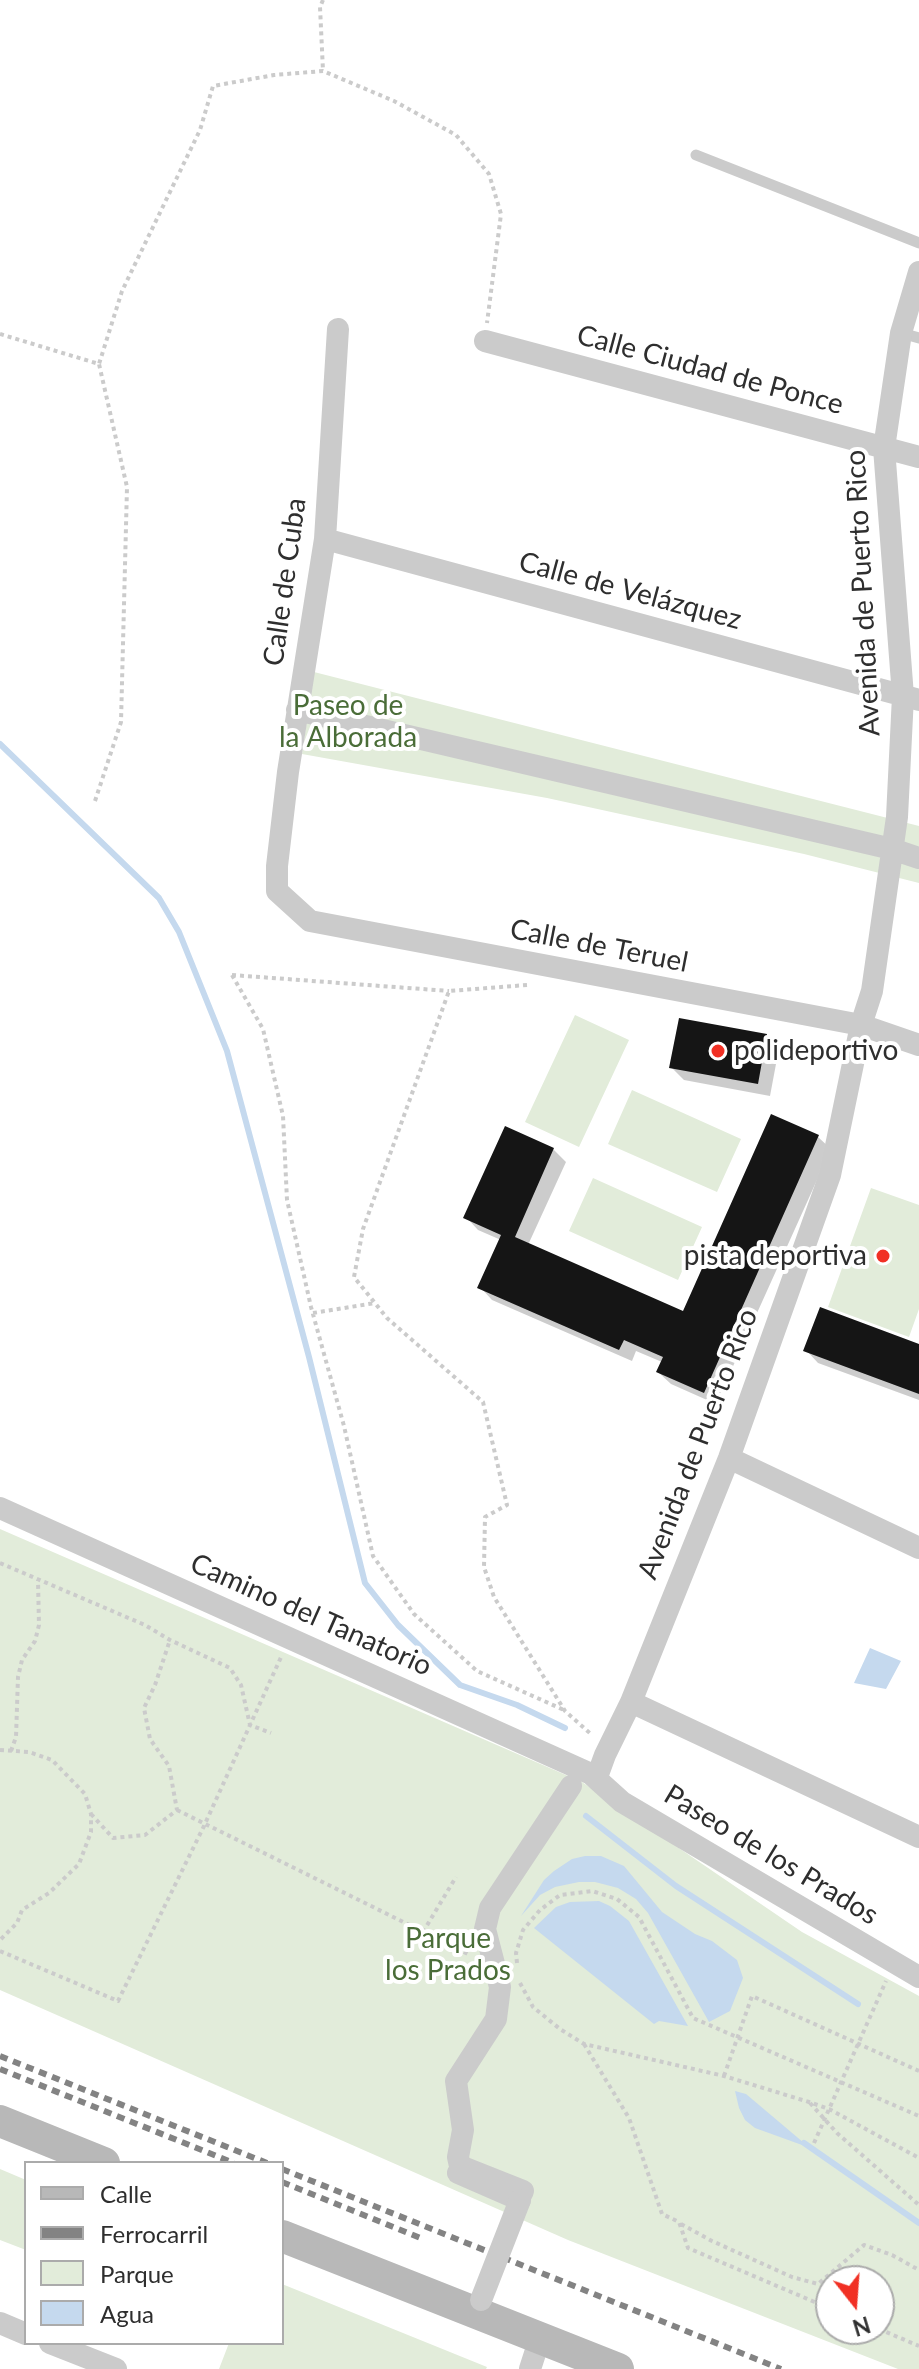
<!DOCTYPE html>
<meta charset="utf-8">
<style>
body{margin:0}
#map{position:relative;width:919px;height:2369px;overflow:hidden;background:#fff;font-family:Lato,sans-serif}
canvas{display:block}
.legend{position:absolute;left:24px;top:2161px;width:260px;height:184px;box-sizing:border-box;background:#fff;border:2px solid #ababab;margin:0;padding:10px 14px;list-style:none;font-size:24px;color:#2e2e2e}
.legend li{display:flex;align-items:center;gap:16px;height:40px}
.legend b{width:40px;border:2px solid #ababab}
.north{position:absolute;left:815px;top:2265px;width:80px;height:80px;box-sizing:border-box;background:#fff;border:2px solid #ababab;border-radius:50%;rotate:163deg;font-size:22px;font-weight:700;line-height:32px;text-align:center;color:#2e2e2e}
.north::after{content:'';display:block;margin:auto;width:28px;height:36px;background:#f13024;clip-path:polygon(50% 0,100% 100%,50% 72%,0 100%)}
</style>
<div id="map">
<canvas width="919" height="2369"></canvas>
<ul class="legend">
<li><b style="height:10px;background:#b8b8b8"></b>Calle</li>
<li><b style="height:10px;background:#838383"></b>Ferrocarril</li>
<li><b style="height:22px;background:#e2ecda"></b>Parque</li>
<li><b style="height:22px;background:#c5d9ee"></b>Agua</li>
</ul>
<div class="north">N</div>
</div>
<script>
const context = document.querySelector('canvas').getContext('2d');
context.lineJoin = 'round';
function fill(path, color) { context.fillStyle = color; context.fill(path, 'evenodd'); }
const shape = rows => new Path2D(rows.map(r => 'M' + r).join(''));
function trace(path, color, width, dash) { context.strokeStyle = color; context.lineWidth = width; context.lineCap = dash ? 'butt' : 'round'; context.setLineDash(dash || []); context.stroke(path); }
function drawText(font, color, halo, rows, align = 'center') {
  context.font = font + ' Lato,sans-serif'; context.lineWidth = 8; context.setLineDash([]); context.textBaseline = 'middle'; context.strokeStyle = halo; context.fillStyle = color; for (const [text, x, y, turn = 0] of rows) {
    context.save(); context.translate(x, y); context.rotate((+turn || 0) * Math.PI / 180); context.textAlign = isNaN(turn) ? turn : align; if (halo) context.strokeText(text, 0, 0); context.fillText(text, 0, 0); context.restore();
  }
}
const green = shape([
 [314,672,919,826,919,883,804,854,547,798,302,754],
 [575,1015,629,1040,579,1147,525,1122],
 [632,1090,741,1139,717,1192,608,1144],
 [593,1178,702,1227,678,1280,569,1231],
 [871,1188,919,1205,919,1309,909,1337,828,1307],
 [0,1529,582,1782,802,1932,919,1996,919,2369,898,2369,568,2240,0,1990],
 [831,2281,879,2281,879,2329,831,2329],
 [0,2169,26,2180,26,2250,0,2240],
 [282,2284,487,2367,486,2369,219,2369,229,2343,282,2343]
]);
const water = shape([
 [870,1648,901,1661,886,1689,854,1683],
 [585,1856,601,1856,624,1866,662,1912,695,1934,712,1941,737,1960,743,1978,730,2011,709,2022,648,1913,636,1899,618,1888,595,1882,579,1882,555,1887,540,1895,521,1916,544,1880,554,1871,572,1859],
 [599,1901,610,1906,629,1921,688,2026,659,2021,654,2024,534,1928,556,1907,570,1902],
 [735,2091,746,2094,804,2143,802,2145,755,2128,745,2120,739,2108]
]);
const shadow = shape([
 [766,1036,779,1048,770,1096,684,1080,672,1068],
 [818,1137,831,1149,716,1404,671,1384,658,1372,662,1362,636,1351,632,1361,492,1300,480,1287,501,1240,478,1230,466,1217,553,1149,566,1162,528,1245,684,1314],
 [919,1346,919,1400,818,1363,806,1350]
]);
const stream = shape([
 [0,744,159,898,179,932,227,1051,309,1357,365,1583,398,1625,460,1685,517,1705,565,1728],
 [586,1816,676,1886,858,2004],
 [804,2143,919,2223]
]);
const building = shape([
 [679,1018,767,1034,758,1084,669,1068],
 [771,1114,819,1135,704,1393,656,1372,663,1357,624,1340,619,1350,477,1288,501,1235,463,1218,505,1126,554,1148,515,1237,683,1311],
 [820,1307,919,1344,919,1394,803,1351]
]);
const path = shape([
 [323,0,320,7,323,71],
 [0,334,99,364,122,291,200,130,213,86,274,75,323,71,394,101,456,135,489,174,501,214,487,323],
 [95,801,121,722,127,487,99,364],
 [232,975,263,1029,283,1116,287,1200,311,1307,344,1426,373,1556,414,1614,477,1671,564,1710],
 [232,975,449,991],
 [527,985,449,991,363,1229,354,1277,387,1318,483,1402,507,1505,485,1517,484,1567,494,1597,565,1711,592,1735],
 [313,1313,375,1303],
 [0,1563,145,1625,170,1640,230,1668,241,1685,250,1725,271,1733],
 [0,1750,29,1752,52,1760,85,1794,91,1814,91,1832,79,1864,49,1893,22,1910,17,1923,0,1940],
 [11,1751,16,1737,18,1677,22,1660,35,1641,39,1625,38,1580],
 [177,1810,470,1955],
 [91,1814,113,1838,145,1835,177,1810,169,1766,150,1739,144,1708,155,1685,170,1640],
 [423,1932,456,1877],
 [0,1951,118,2001,204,1826,282,1655],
 [517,1963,516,1953,523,1930,540,1910,560,1895,592,1891,617,1899,639,1917,693,2018,919,2116],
 [520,1983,533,2007,560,2029,584,2044,724,2076,809,2102,829,2109,919,2158],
 [584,2044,629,2118,662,2214,679,2222,688,2248,831,2309],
 [724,2076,752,1996,919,2071],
 [810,2103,837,2133,919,2205],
 [814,2143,886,1981],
 [681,2224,712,2241,792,2277,818,2284,864,2245,892,2255,919,2270],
 [879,2329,919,2346]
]);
const lane = shape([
 [696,155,919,243],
 [901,333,919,338]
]);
const street = shape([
 [338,329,325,539,288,772,277,866,277,891,310,921,861,1025,919,1045],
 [485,341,919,457],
 [325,539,919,700],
 [297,710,892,849,919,858],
 [729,1458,919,1548],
 [0,1508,591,1774,622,1802,919,1977],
 [631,1702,919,1837],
 [597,1777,605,1755,631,1702,729,1458,830,1175,861,1025,872,991,897,817,903,696,884,448,901,333,919,272],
 [520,2200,458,2173,460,2170,521,2195,523,2191,460,2166,458,2157,463,2130,456,2081,496,2019,500,1987,485,1929,490,1908,571,1786],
 [0,2323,26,2334],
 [50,2343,116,2369],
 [530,2369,540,2338]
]);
const secondary = shape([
 [0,2121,104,2163],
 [282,2236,618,2369]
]);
const rail = shape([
 [0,2056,267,2163],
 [0,2069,234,2163],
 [282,2169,781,2369],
 [282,2182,423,2239]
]);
const streetBridge = shape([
 [481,2300,520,2200]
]);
const markers = [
 [718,1051,8,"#f13024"],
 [883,1256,8,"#f13024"]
];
const streetNames = [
 ["Calle Ciudad de Ponce",710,370,15],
 ["Calle de Cuba",285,582,-82],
 ["Calle de Velázquez",630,591,15],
 ["Avenida de Puerto Rico",863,593,-93],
 ["Calle de Teruel",599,946,11],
 ["Avenida de Puerto Rico",698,1444,-69],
 ["Camino del Tanatorio",311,1615,24],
 ["Paseo de los Prados",771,1855,31]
];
const parkNames = [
 ["Paseo de",348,706],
 ["la Alborada",348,738],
 ["Parque",448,1939],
 ["los Prados",448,1971]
];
const poiNames = [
 ["polideportivo",734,1051],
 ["pista deportiva",867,1256,"right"]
];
fill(green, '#e2ecda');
fill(water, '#c5d9ee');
fill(shadow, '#0003');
trace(stream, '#c5d9ee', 6);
fill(building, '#151515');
trace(path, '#cbcbcb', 4, [4, 4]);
trace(lane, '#cbcbcb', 11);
trace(street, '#cbcbcb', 22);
trace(secondary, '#b8b8b8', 32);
trace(rail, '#838383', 6, [8, 6]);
trace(streetBridge, '#cbcbcb', 22);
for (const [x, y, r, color] of markers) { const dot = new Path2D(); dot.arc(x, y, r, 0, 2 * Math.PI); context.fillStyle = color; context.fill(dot); trace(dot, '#fff', 3); }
drawText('28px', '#2e2e2e', '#fff', streetNames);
drawText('28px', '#4a6d38', '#fff', parkNames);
drawText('28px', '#2e2e2e', '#fff', poiNames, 'left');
</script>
